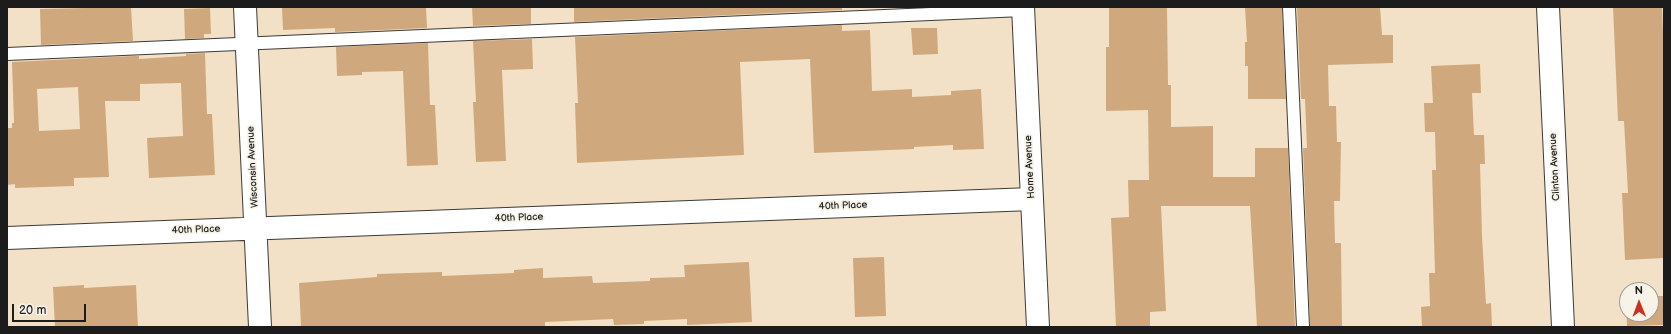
<!DOCTYPE html>
<style>
body{margin:0}
#map{position:relative;width:1671px;height:334px;overflow:hidden;background:#f3e1c7;font-family:"Balsamiq Sans",sans-serif}
canvas{display:block}
.frame{position:absolute;inset:0;border:8px solid #1c1c1c;pointer-events:none}
.north{position:absolute;left:1619px;top:282px;width:40px;height:40px;box-sizing:border-box;background:#f7f3e8;border:1px solid #9f9d96;border-radius:50%;rotate:359deg;font-size:11px;font-weight:700;line-height:16px;text-align:center;color:#1c1c1c}
.north::after{content:'';display:block;margin:auto;width:14px;height:18px;background:#c8321e;clip-path:polygon(50% 0,100% 100%,50% 72%,0 100%)}
.scale{position:absolute;left:12px;top:304px;width:74px;height:18px;box-sizing:border-box;border:2px solid #1c1c1c;border-top:0;padding-left:5px;font-size:12px;line-height:14px;white-space:nowrap;color:#1c1c1c;-webkit-text-stroke:3px #f7f3e8;paint-order:stroke}
</style>
<div id="map">
<canvas width="1671" height="334"></canvas>
<div class="frame"></div>
<div class="north">N</div>
<div class="scale">20 m</div>
</div>
<script>
const context = document.querySelector('canvas').getContext('2d');
context.lineJoin = 'round';
function fill(path, color) { context.fillStyle = color; context.fill(path, 'evenodd'); }
const shape = rows => new Path2D(rows.map(r => 'M' + r).join(''));
function trace(path, color, width, dash) { context.strokeStyle = color; context.lineWidth = width; context.lineCap = dash ? 'butt' : 'round'; context.setLineDash(dash || []); context.stroke(path); }
function drawText(font, color, halo, rows, align = 'center') {
  context.font = font + ' "Balsamiq Sans",sans-serif'; context.lineWidth = 3.5; context.setLineDash([]); context.textBaseline = 'middle'; context.strokeStyle = halo; context.fillStyle = color; for (const [text, x, y, turn = 0] of rows) {
    context.save(); context.translate(x, y); context.rotate((+turn || 0) * Math.PI / 180); context.textAlign = isNaN(turn) ? turn : align; if (halo) context.strokeText(text, 0, 0); context.fillText(text, 0, 0); context.restore();
  }
}
const building = shape([
 [131,7,133,41,41,45,40,9],
 [282,7,426,7,427,28,335,32,335,28,283,30],
 [472,7,531,7,531,24,473,26],
 [574,7,842,7,842,10,574,22],
 [1109,7,1167,7,1168,85,1171,85,1171,127,1213,126,1213,177,1255,177,1255,148,1288,148,1295,327,1257,327,1250,206,1161,206,1166,311,1150,312,1150,327,1116,327,1111,218,1129,217,1128,180,1149,180,1148,110,1106,111,1106,47,1109,47],
 [1245,7,1282,7,1286,99,1248,99,1248,66,1245,66,1245,42,1247,42],
 [1297,7,1380,7,1382,35,1393,35,1393,63,1328,65,1329,106,1336,106,1337,142,1341,142,1340,201,1334,201,1335,243,1341,243,1342,327,1310,327,1303,148,1307,148,1305,99,1301,99],
 [1613,7,1662,7,1664,62,1664,258,1625,260,1622,193,1628,193,1624,121,1618,121],
 [210,8,211,34,204,34,204,38,185,39,184,9],
 [842,25,842,31,870,30,872,91,912,89,912,97,951,95,951,91,981,89,984,149,953,150,953,145,914,147,914,149,814,153,810,59,740,62,744,155,577,163,575,103,578,103,575,37],
 [911,28,937,28,938,54,913,55],
 [532,39,533,69,502,70,506,161,476,162,473,102,476,102,473,41],
 [428,43,430,105,435,105,438,165,407,166,403,71,362,72,362,75,337,76,336,47],
 [205,53,207,114,212,114,215,175,149,178,147,138,183,136,181,83,140,84,140,101,105,101,109,177,74,178,74,186,15,188,15,184,7,185,7,128,12,128,12,123,14,123,12,62,133,56,139,56,139,59,186,56,186,54],
 [78,87,80,129,39,131,37,89],
 [1480,64,1481,93,1472,93,1474,135,1484,135,1485,164,1480,164,1482,236,1486,304,1491,303,1492,327,1422,327,1421,307,1430,306,1429,273,1435,273,1432,170,1436,170,1435,132,1425,132,1424,103,1433,103,1431,66],
 [884,257,886,316,855,317,853,258],
 [749,262,752,322,687,325,687,319,644,321,644,324,614,325,613,319,545,322,545,327,301,327,299,283,377,277,377,274,442,272,442,276,514,273,514,270,543,268,543,278,592,276,593,283,650,281,650,278,685,277,684,265],
 [84,285,84,288,136,285,138,327,55,327,53,287],
 [1651,296,1664,296,1664,325,1627,326,1626,297,1627,314,1651,314]
]);
const lane = shape([
 [1289,7,1303,327],
 [7,54,1023,10]
]);
const street = shape([
 [245,7,260,327],
 [1023,7,1038,327],
 [1548,7,1563,327],
 [7,238,1032,199]
]);
const streetNames = [
 ["Wisconsin Avenue",253,167,-93],
 ["Home Avenue",1030,167,-93],
 ["Clinton Avenue",1555,167,-93],
 ["40th Place",843,206,-2],
 ["40th Place",519,218,-2],
 ["40th Place",196,230,-2]
];
fill(building, '#cfa97d');
trace(lane, '#3c3a36', 14);
trace(street, '#3c3a36', 24);
trace(lane, '#fff', 12);
trace(street, '#fff', 22);
drawText('10px', '#1c1c1c', '#f7f3e8', streetNames);
</script>
